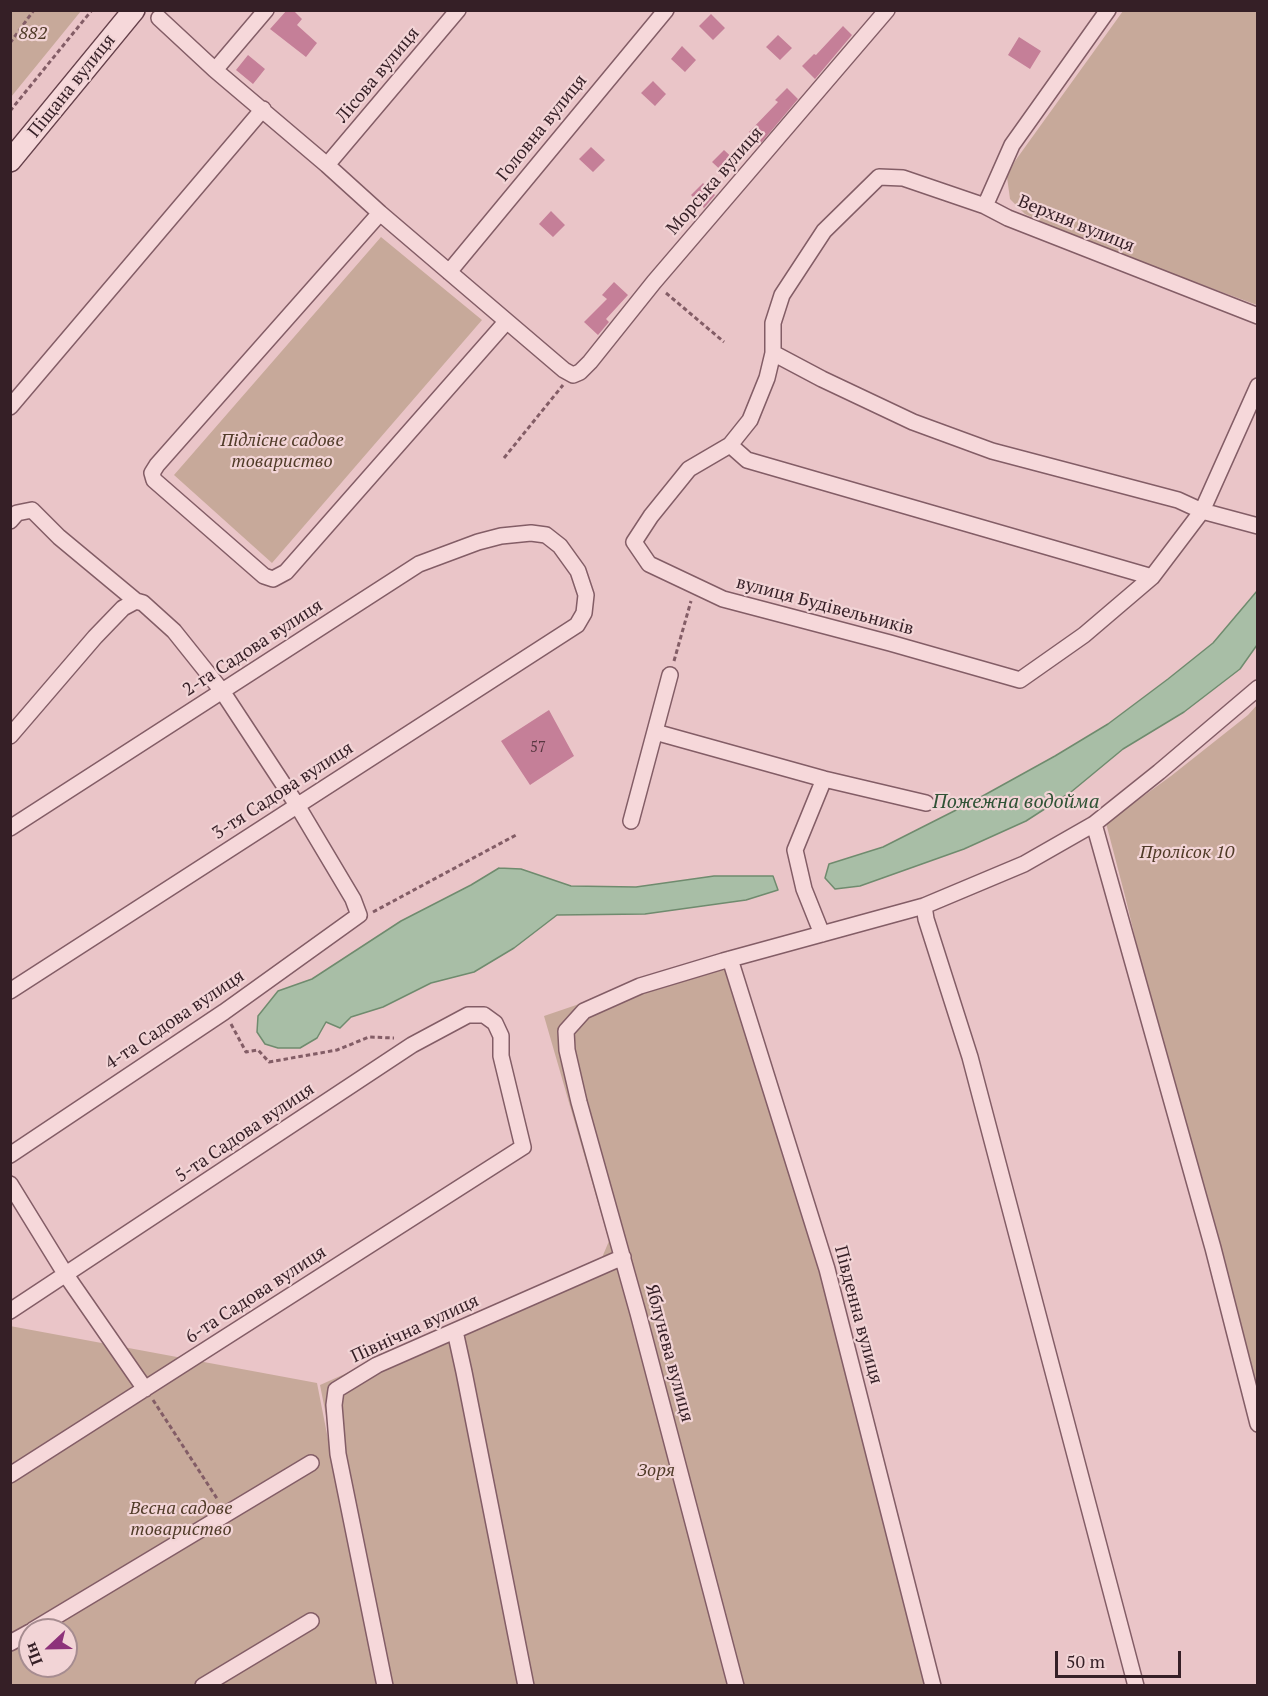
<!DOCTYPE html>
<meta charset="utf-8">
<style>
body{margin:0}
#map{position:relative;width:1268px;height:1696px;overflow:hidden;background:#eac5c8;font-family:"PT Serif",serif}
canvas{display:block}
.frame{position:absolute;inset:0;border:12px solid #351f26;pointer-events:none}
.north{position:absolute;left:18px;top:1618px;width:60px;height:60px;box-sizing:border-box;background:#f2d4d6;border:2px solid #a68c90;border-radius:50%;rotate:248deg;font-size:16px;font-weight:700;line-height:24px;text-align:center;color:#351f26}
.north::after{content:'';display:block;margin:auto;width:21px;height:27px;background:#8d327a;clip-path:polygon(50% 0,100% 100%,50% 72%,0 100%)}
.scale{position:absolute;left:1055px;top:1651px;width:126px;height:27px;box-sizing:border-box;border:3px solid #351f26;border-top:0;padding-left:8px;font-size:18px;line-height:21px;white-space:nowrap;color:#351f26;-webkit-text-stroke:4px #f2d4d6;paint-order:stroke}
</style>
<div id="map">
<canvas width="1268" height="1696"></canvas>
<div class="frame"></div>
<div class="north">Пн</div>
<div class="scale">50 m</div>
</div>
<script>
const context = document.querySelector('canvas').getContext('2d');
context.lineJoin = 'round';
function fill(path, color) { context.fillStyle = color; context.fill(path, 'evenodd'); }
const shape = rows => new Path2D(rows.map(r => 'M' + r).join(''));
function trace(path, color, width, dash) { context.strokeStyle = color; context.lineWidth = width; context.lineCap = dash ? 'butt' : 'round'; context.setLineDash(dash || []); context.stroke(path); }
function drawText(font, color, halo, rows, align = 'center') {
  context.font = font + ' "PT Serif",serif'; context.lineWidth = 4.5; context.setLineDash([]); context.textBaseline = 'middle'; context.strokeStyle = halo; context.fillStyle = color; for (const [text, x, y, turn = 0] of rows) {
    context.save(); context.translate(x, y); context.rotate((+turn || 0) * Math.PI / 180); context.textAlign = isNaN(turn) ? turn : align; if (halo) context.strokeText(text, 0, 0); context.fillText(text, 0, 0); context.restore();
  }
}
const green = shape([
 [11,10,81,11,11,97,10,11],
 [1123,11,1257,11,1257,305,1080,240,1025,214,1010,199,1007,177,1015,161],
 [381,237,482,320,272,563,174,475],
 [1257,705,1257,1408,1151,1004,1125,896,1106,823,1171,776,1248,715],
 [735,951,939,1685,379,1685,320,1385,601,1260,609,1241,544,1016],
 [10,1326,317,1383,376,1685,11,1685],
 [30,1630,66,1630,66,1666,30,1666]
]);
const water = shape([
 [1257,591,1257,645,1240,669,1184,712,1123,749,1071,792,1026,821,964,849,860,886,835,889,825,878,829,864,883,847,970,803,1055,756,1108,724,1168,679,1213,643,1257,591],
 [499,868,521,869,571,886,636,887,714,876,773,876,778,890,746,900,645,914,557,915,514,948,474,972,431,983,383,1007,351,1017,340,1028,326,1022,317,1038,300,1048,278,1048,265,1044,257,1032,258,1016,278,991,312,979,401,921,471,885,499,868]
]);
const building = shape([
 [287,10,293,10,302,19,297,25,317,43,306,57,270,29],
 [711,14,725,28,713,40,699,26],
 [843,26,852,35,815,79,802,66,814,54,816,55],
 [778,35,792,48,780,60,766,47],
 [1019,37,1041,51,1030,69,1008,55],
 [682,46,696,60,685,72,671,59],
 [248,55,265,69,253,84,236,70],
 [653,81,666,94,655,106,641,93],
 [787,88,798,99,761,143,749,132,778,102,775,100],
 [591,147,605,160,593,172,579,159],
 [724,150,738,163,726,175,712,162],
 [703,183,715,195,704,208,691,195],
 [551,211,565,225,553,237,539,224],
 [614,282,628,295,606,319,609,322,598,335,584,322,607,299,602,295],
 [549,710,574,756,530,785,501,741]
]);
const path = shape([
 [10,43,34,10],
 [10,111,92,10],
 [666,293,724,342],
 [504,458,563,385],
 [674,661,691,601],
 [373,912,516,835],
 [231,1024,246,1052,258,1050,269,1062,337,1050,369,1037,394,1038],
 [153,1400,218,1500]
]);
const street = shape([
 [159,18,215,70,327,165,380,213,564,370,573,375,580,372,590,362,654,282,887,10],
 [215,70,266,10],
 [327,165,458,10],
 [985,206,1012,145,1108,10],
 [380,213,157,465,152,473,154,480,264,576,273,579,286,572,506,322],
 [449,272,666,10],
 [1258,316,1008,218,985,206,903,178,879,177,824,231,782,295,773,323,773,353,767,378,750,420,730,445,689,469,651,516,634,542,649,564,723,599,890,643,1020,680,1084,635,1152,577,1202,511,1258,386],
 [773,353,822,379,913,422,992,451,1178,500,1202,511,1258,526],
 [10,407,263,109],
 [730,445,747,460,1152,577],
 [10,521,17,513,32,510,59,537,136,601],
 [655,732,824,779,926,803],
 [10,736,95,637,123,608,136,601,143,603,174,631,222,691,297,805,353,899,359,915,224,1012,10,1155],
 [631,821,670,675],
 [1094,824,1213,1248,1258,1424],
 [10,828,419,564,478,542,501,536,531,533,546,535,560,546,578,571,586,595,584,613,577,625,10,991],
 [924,906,926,919,970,1057,1136,1686],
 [822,934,804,889,795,850,824,779],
 [730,959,827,1269,933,1686],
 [10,1184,66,1275,145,1389],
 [10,1311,412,1045,468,1015,484,1015,495,1023,501,1036,501,1056,523,1147,10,1475],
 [455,1331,464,1372,526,1686],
 [33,1630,311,1463],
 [10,1643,30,1632],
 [203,1686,311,1621],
 [385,1686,338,1454,334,1405,336,1390,377,1365,623,1257],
 [736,1686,638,1313,579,1102,567,1050,566,1031,584,1011,640,986,723,961,924,906,1024,864,1094,824,1159,772,1258,688]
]);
const secondary = shape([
 [10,161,134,10]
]);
const numberNames = [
 ["57",538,748]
];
const parkNames = [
 ["882",33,34],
 ["Підлісне садове",282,441],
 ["товариство",282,462],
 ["Пролісок 10",1187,853],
 ["Зоря",656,1471],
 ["Весна садове",181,1509],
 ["товариство",181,1530]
];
const streetNames = [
 ["Лісова вулиця",378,75,-50],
 ["Піщана вулиця",72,86,-51],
 ["Головна вулиця",542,128,-51],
 ["Морська вулиця",715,181,-49],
 ["Верхня вулиця",1076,224,22],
 ["вулиця Будівельників",825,606,15],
 ["2-га Садова вулиця",253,648,-33],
 ["3-тя Садова вулиця",283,791,-33],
 ["4-та Садова вулиця",175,1020,-34],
 ["5-та Садова вулиця",245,1133,-34],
 ["6-та Садова вулиця",256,1295,-33],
 ["Південна вулиця",858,1315,75],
 ["Північна вулиця",415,1329,-25],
 ["Яблунева вулиця",669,1353,75]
];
const waterNames = [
 ["Пожежна водойма",1016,802]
];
fill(green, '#c7a99a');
fill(water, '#a8bea6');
trace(water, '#6f8b6e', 1.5);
fill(building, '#c57f98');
trace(street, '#835d66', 18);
trace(secondary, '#65404a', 24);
trace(path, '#835d66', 3, [4.5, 3]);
trace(street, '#f6d8da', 15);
trace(secondary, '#f6d8da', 21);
drawText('15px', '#593742', null, numberNames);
drawText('italic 18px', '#503b28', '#f2d4d6', parkNames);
drawText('18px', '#351f26', '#f2d4d6', streetNames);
drawText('italic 20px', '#305336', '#f2d4d6', waterNames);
</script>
